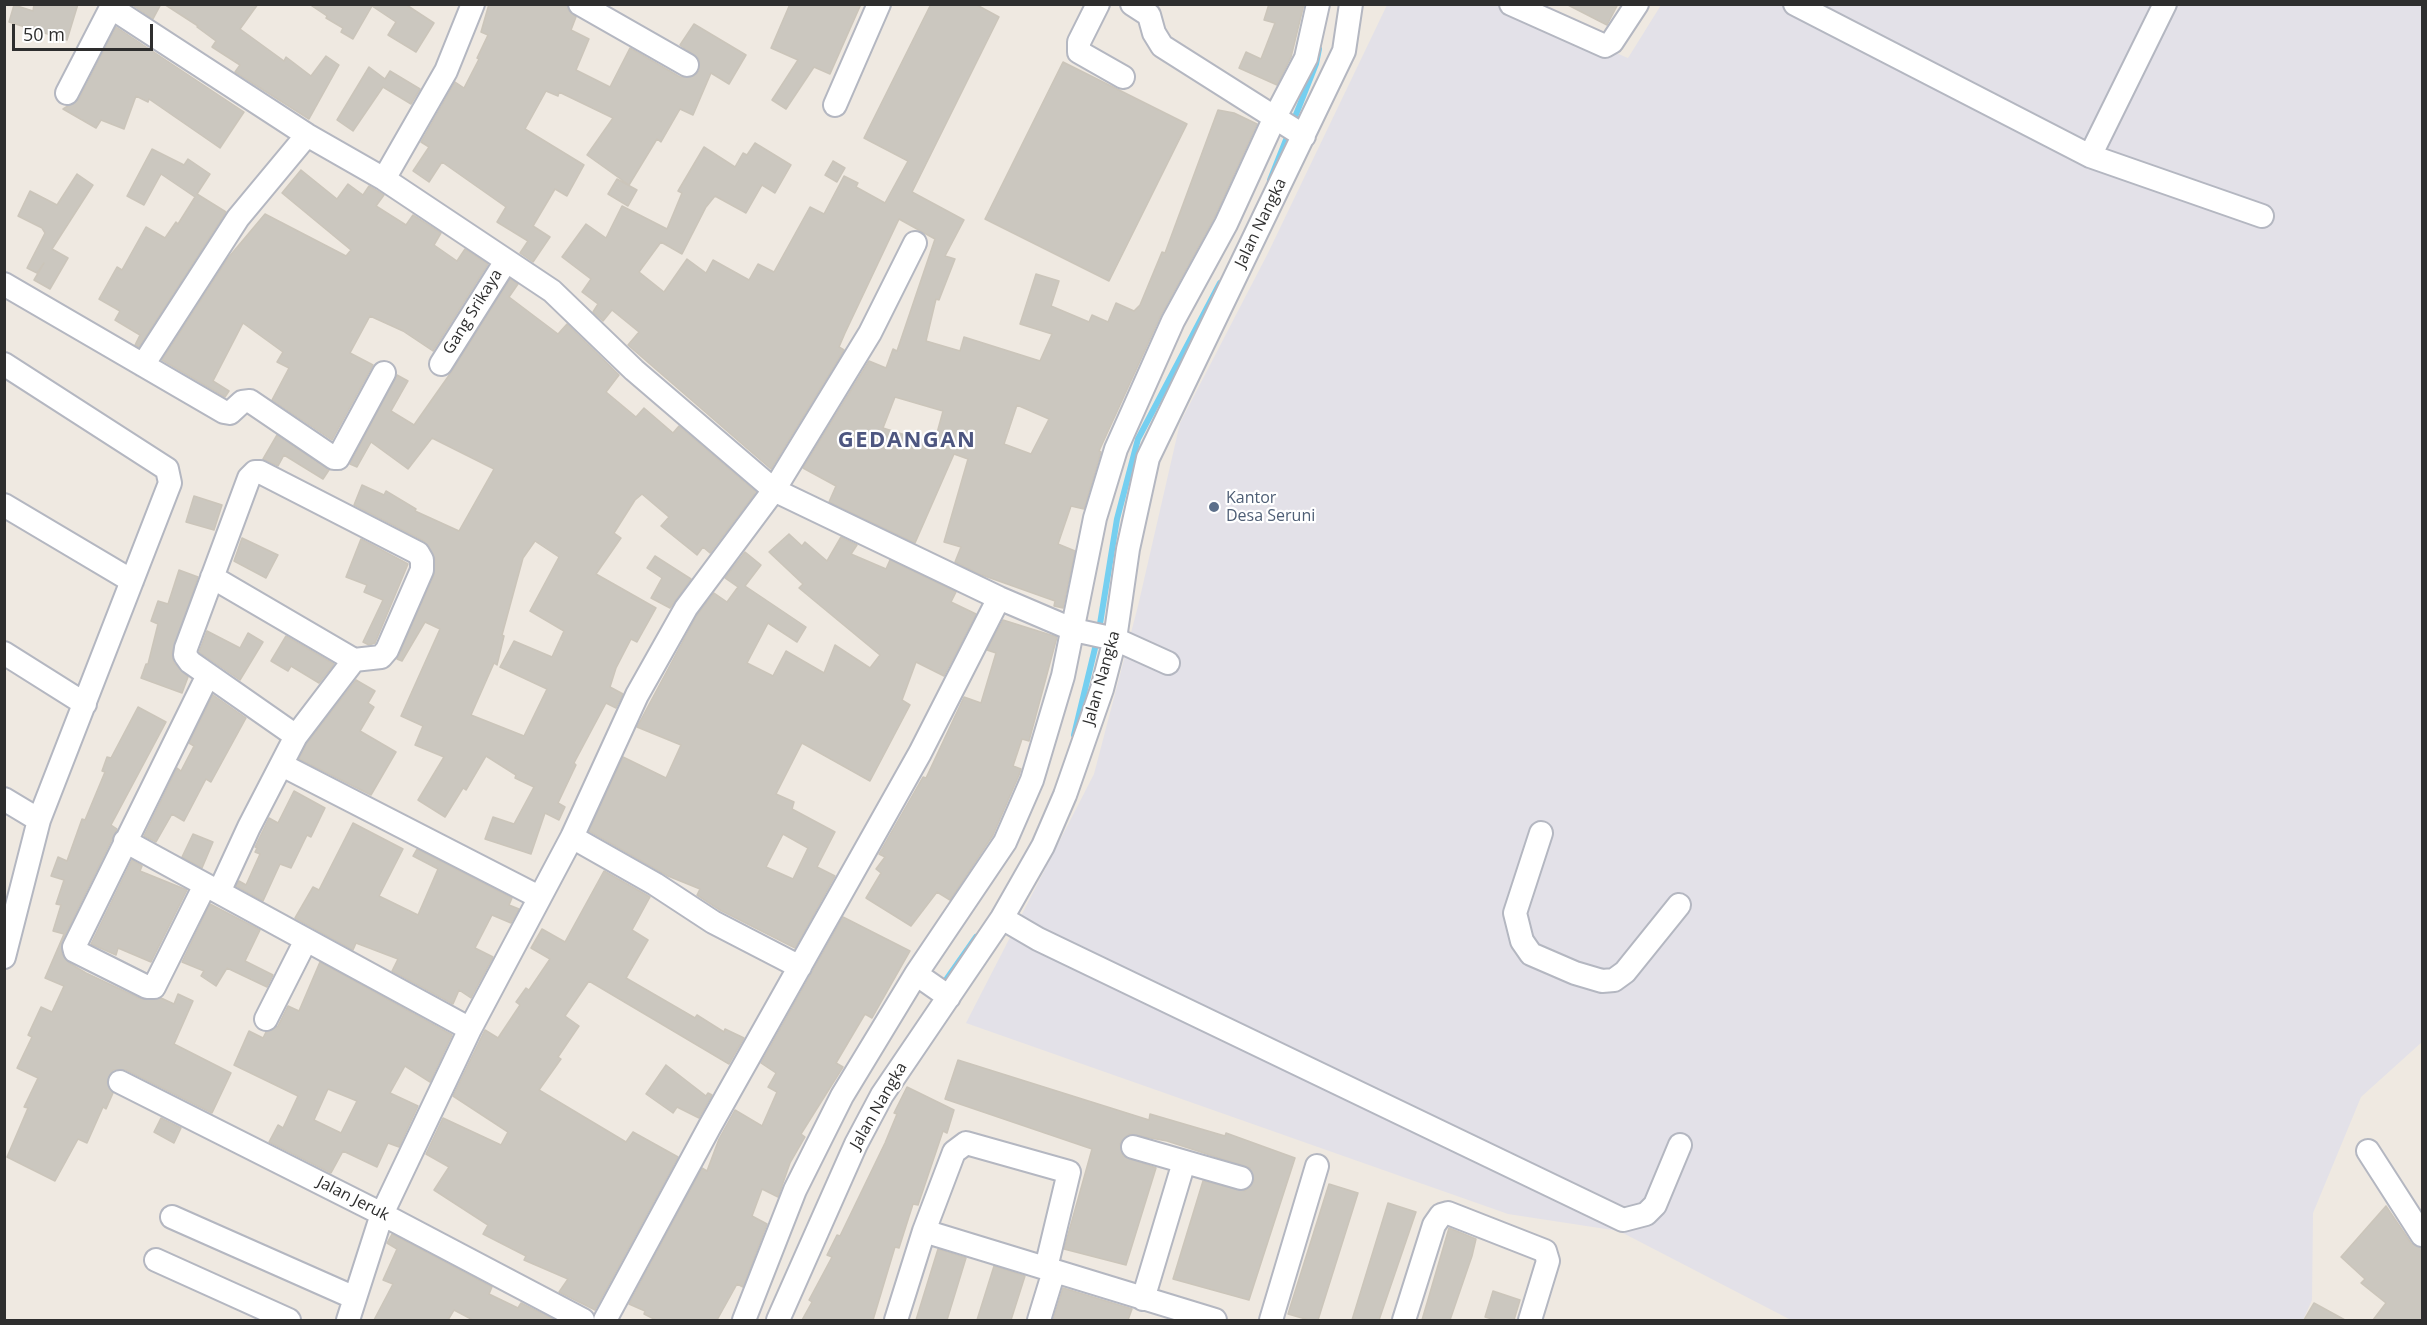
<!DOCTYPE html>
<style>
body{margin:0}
#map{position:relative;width:2427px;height:1325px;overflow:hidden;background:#efe9e1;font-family:"Open Sans",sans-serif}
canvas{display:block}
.frame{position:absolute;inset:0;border:6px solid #2e2e2e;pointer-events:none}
.scale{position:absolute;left:12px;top:24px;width:141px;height:27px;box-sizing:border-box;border:3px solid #2e2e2e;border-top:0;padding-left:8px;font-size:18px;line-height:21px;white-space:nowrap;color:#2e2e2e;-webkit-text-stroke:4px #fff;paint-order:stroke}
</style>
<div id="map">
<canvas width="2427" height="1325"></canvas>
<div class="frame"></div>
<div class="scale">50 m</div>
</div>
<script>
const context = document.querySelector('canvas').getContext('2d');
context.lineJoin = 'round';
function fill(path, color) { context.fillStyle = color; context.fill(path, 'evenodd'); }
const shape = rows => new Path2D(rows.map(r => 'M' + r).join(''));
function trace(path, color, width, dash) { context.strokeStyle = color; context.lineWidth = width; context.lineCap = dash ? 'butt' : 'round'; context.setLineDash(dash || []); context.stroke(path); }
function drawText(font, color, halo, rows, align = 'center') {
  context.font = font + ' "Open Sans",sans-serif'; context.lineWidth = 4.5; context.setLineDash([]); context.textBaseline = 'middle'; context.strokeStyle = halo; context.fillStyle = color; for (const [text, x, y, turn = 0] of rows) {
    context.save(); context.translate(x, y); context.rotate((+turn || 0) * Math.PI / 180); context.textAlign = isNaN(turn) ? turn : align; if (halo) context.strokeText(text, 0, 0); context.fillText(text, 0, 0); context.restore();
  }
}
const industrial = shape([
 [1387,5,1500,5,1628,58,1661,5,2422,5,2422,1042,2361,1097,2313,1213,2312,1300,2303,1320,1791,1320,1619,1231,1508,1214,966,1023,1094,774,1138,606,1180,423,1268,253]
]);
const stream = shape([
 [1270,180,1316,64,1319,49],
 [1099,630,1117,519,1138,439,1220,283],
 [1074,735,1097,640],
 [941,987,976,937]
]);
const building = shape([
 [34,4,78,4,67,40,9,22,14,5,33,11,34,4],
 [131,4,161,4,153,19,131,4],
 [164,4,258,4,240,29,284,61,286,57,311,76,326,56,339,65,309,119,235,72,240,65,212,47,216,41,197,27,198,26,164,4],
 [309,4,405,4,434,23,416,52,388,35,396,22,372,6,353,39,341,32,343,28,326,18,327,16,309,4],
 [489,4,567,4,569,11,576,17,571,30,589,39,576,70,610,87,630,48,680,77,694,76,699,71,699,59,680,45,694,24,746,55,729,84,711,73,693,115,680,109,661,142,657,139,629,185,587,155,613,118,559,92,558,96,546,91,525,129,584,165,567,196,555,189,533,226,550,237,533,262,520,253,528,241,497,222,506,207,442,162,429,182,413,171,429,147,421,142,455,82,464,88,479,59,477,58,488,35,481,32,489,4],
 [790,4,861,4,830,74,814,67,786,109,772,100,798,60,771,48,790,4],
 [931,4,975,4,999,17,912,192,964,220,945,256,955,259,939,300,936,299,926,341,960,351,964,337,1040,361,1052,334,1020,324,1036,274,1059,281,1051,306,1089,322,1092,315,1108,322,1116,303,1134,311,1140,305,1162,252,1165,253,1218,110,1234,113,1257,124,1214,218,1161,315,1099,451,1101,452,1084,509,1071,506,1058,544,1075,551,1063,608,1054,606,1055,601,979,574,955,562,961,547,944,542,968,459,954,454,915,543,829,502,836,486,803,468,869,361,886,368,893,349,897,351,935,239,899,219,845,333,839,347,844,350,771,469,628,345,639,332,612,310,603,321,593,312,598,304,582,292,591,279,562,257,586,224,606,238,622,206,667,229,682,193,678,191,704,147,735,167,743,153,747,155,755,143,791,165,775,193,762,185,746,213,715,196,706,207,682,254,661,242,639,272,664,292,687,259,706,273,713,260,749,280,758,264,774,272,810,207,824,214,844,176,858,183,856,187,885,203,908,161,864,138,931,4],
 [895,397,943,411,934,444,883,428,895,397],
 [1017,405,1049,419,1031,454,1004,444,1017,405],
 [1269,4,1304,4,1291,57,1277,85,1239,68,1246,52,1261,59,1275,23,1264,20,1269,4],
 [1566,4,1618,4,1607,25,1566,4],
 [116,27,244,112,220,148,149,99,148,102,136,96,124,129,101,120,96,128,63,109,79,99,116,27],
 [1063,62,1187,124,1109,281,985,219,1063,62],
 [369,67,385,79,390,71,420,89,411,104,383,87,353,131,337,120,369,67],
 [152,149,184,165,188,159,210,174,197,194,226,212,139,347,135,345,140,335,115,320,120,311,99,299,117,267,122,270,146,227,165,238,176,222,178,224,195,197,161,174,144,205,127,196,152,149],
 [833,161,845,168,837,182,825,175,833,161],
 [301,170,337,199,348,184,363,195,369,186,384,195,376,206,406,225,413,215,441,233,434,245,457,261,465,249,488,264,433,351,403,331,370,316,350,353,373,365,332,440,272,400,289,368,277,362,283,352,243,323,213,381,229,391,225,397,162,360,228,258,265,214,346,256,351,250,282,193,301,170],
 [77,174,93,185,52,249,68,258,50,289,34,280,44,263,37,273,27,268,45,233,42,228,18,216,30,191,57,205,77,174],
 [617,179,637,190,628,206,608,194,617,179],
 [510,279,518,284,509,297,558,334,567,324,619,375,606,392,636,417,644,408,673,433,679,426,756,492,710,553,703,547,697,555,661,526,669,517,642,494,635,500,614,533,621,538,596,574,656,608,637,642,631,639,616,668,610,687,623,694,616,708,606,703,574,763,576,765,558,803,565,807,559,820,545,813,531,854,485,839,493,817,514,824,534,787,515,778,516,775,486,756,466,790,463,788,445,817,418,800,444,757,415,745,423,726,401,716,440,629,425,622,402,661,397,659,434,575,435,559,424,541,354,505,362,485,384,495,386,491,416,509,415,511,459,531,494,469,432,438,408,469,371,442,357,467,350,464,397,375,408,381,391,411,414,425,452,371,510,279],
 [535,541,559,557,530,611,564,631,552,657,514,641,500,667,547,689,524,736,471,715,494,663,497,665,504,636,502,635,523,558,535,541],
 [277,435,329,470,323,479,284,455,278,466,263,459,277,435],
 [194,496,222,505,214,530,186,522,194,496],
 [789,534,802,546,805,542,827,561,841,537,857,545,851,554,886,569,890,560,956,592,951,602,976,614,944,676,916,662,902,700,910,705,870,781,802,743,776,794,794,802,792,809,835,832,817,867,835,876,795,948,720,910,697,895,700,889,668,876,589,831,623,757,666,778,681,745,637,727,697,615,714,593,727,602,738,587,725,578,745,552,761,565,745,586,806,627,797,642,768,623,747,663,773,676,786,651,824,673,835,645,870,668,880,655,799,588,803,584,769,552,789,534],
 [783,834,808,848,793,879,766,867,783,834],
 [242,538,278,555,266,578,234,561,242,538],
 [361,539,408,564,375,643,369,645,363,642,383,600,364,592,367,585,346,577,361,539],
 [655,556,691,579,670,608,651,598,662,578,647,568,655,556],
 [179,570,198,577,172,653,174,663,188,677,182,693,141,678,146,664,148,664,158,624,151,621,158,601,168,604,179,570],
 [1003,620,1057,637,1029,741,1022,739,1013,766,1021,769,1019,775,993,835,950,900,937,892,911,926,866,898,881,873,876,869,885,857,879,854,923,777,926,778,964,697,981,703,996,653,987,650,1003,620],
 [207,631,240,648,248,633,263,642,240,680,199,652,207,631],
 [286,636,334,664,319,683,291,666,288,671,271,661,286,636],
 [356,680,375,691,368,703,374,707,360,731,396,752,371,795,299,759,307,743,356,680],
 [213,695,246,718,211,782,206,779,184,821,172,814,156,842,144,836,177,768,181,771,194,746,189,743,213,695],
 [138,707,166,722,111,825,117,829,62,941,62,954,69,963,86,973,141,999,161,998,174,1004,178,994,193,1001,174,1044,231,1073,212,1113,126,1070,113,1070,107,1082,113,1093,106,1109,103,1107,87,1143,78,1139,55,1181,7,1157,28,1108,24,1107,38,1078,17,1068,32,1037,28,1035,41,1007,52,1012,64,986,45,978,64,934,53,931,61,905,56,904,64,880,51,876,58,857,67,861,82,819,85,820,105,772,102,771,107,757,111,758,138,707],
 [294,791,325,808,311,837,307,835,291,868,280,864,263,901,236,886,239,881,246,885,260,854,255,852,257,848,255,847,269,818,278,823,294,791],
 [353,823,403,849,379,896,418,915,438,869,413,856,417,849,512,898,509,905,519,909,511,923,492,915,475,948,493,957,471,998,459,990,453,1004,392,971,398,959,356,943,353,950,295,918,313,887,319,890,353,823],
 [193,834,213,842,202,868,182,857,193,834],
 [132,860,142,866,140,871,187,890,151,962,118,948,116,955,91,944,132,860],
 [604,871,650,897,632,930,648,940,626,978,695,1018,697,1015,724,1032,725,1029,744,1038,729,1064,589,981,565,1016,579,1026,558,1057,561,1059,539,1090,626,1142,633,1132,678,1157,595,1310,559,1292,568,1279,524,1260,526,1256,483,1234,488,1225,434,1190,449,1167,426,1154,443,1118,501,1145,508,1132,453,1096,485,1030,498,1038,520,1005,516,1002,526,988,529,990,550,959,531,948,542,929,565,942,604,871],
 [210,904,260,930,245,961,273,975,267,987,227,968,216,986,201,976,204,971,182,962,210,904],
 [843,917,910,951,872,1018,865,1014,836,1063,843,1067,801,1134,805,1137,790,1163,778,1197,762,1189,752,1216,767,1224,743,1287,737,1284,717,1320,656,1320,644,1314,645,1311,629,1304,702,1168,707,1171,719,1139,735,1110,762,1126,777,1092,768,1087,776,1073,761,1063,843,917],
 [320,962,452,1035,430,1082,405,1066,390,1093,418,1106,399,1147,388,1143,377,1167,343,1151,331,1173,269,1142,278,1125,283,1128,298,1096,234,1065,249,1031,263,1038,266,1032,278,1026,288,1006,299,1011,320,962],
 [328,1089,357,1101,341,1133,314,1120,328,1089],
 [958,1060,1149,1120,1150,1114,1225,1136,1226,1133,1295,1158,1249,1300,1173,1279,1203,1181,1245,1191,1254,1181,1250,1168,1167,1141,1129,1134,1120,1144,1123,1156,1156,1168,1126,1265,1064,1249,1092,1149,945,1099,958,1060],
 [666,1065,706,1096,708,1093,712,1095,699,1118,677,1107,673,1113,646,1094,666,1065],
 [907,1087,954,1110,947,1133,943,1131,918,1205,913,1204,899,1248,895,1247,873,1320,802,1320,812,1302,809,1300,832,1257,827,1255,837,1235,840,1236,885,1143,897,1114,894,1113,907,1087],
 [161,1118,181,1128,174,1143,154,1132,161,1118],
 [1329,1184,1358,1193,1318,1320,1309,1320,1288,1314,1329,1184],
 [1388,1203,1416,1212,1379,1320,1352,1320,1388,1203],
 [2386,1206,2411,1243,2422,1248,2422,1320,2373,1320,2386,1303,2361,1283,2365,1279,2341,1257,2386,1206],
 [1449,1228,1476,1239,1472,1256,1450,1320,1422,1320,1449,1228],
 [392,1234,492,1287,489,1294,518,1308,521,1303,555,1320,473,1320,454,1310,448,1320,374,1320,393,1284,383,1280,397,1249,387,1243,392,1234],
 [938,1249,966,1258,947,1320,916,1320,938,1249],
 [994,1266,1025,1276,1011,1320,977,1320,994,1266],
 [1063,1288,1132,1309,1128,1320,1053,1320,1063,1288],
 [1493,1291,1520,1300,1514,1320,1496,1320,1485,1317,1493,1291],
 [2314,1303,2345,1320,2304,1320,2314,1303]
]);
const minor = shape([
 [580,4,687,65],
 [1098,4,1079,42,1079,52,1123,77],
 [1132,4,1149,15,1154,33,1162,46,1304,136],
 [1511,4,1605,46,1612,42,1637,4],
 [1795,4,2090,156,2262,216],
 [112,8,307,135,384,179,552,291,634,370,774,490,999,598,1074,630,1115,639,1168,663],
 [67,93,113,4],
 [835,105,879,4],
 [2090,156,2165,4],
 [384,179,446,71,473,4],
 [4,284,224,412,230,413,242,402,250,401,334,458,338,458,384,373],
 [4,364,167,469,170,483,39,820,4,957],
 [441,364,506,261],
 [143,365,238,218,307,135],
 [4,505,132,581],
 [212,577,354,660],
 [4,653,85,704],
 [282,765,539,897],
 [4,799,39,820],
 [1541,833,1515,913,1522,941,1531,954,1575,973,1602,981,1614,980,1625,972,1679,905],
 [572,837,655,884,713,922,800,967],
 [125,841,470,1029],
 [205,885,154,987,147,987,75,951,74,947,208,675],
 [219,892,249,827,296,736,354,660,381,657,387,650,422,570,422,560,418,553,260,472,255,472,249,478,186,648,185,655,190,662,296,736],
 [1002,918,1038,939,1623,1220,1646,1214,1655,1205,1680,1145],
 [916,974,949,997],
 [266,1019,306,940],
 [120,1082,382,1214,583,1320],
 [1133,1147,1241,1178],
 [2368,1151,2422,1235],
 [172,1217,355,1298],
 [924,1231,1215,1320],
 [156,1260,289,1320],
 [1143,1299,1184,1162],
 [348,1320,382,1214,470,1029,572,837,637,695,686,608,774,490,870,333,915,243],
 [605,1320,710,1126,920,753,999,598],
 [744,1320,795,1190,842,1096,916,974,1005,842,1032,780,1063,676,1095,518,1116,449,1173,321,1226,224,1275,117,1306,58,1318,4],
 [778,1320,856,1144,882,1095,1002,918,1043,846,1065,795,1102,689,1115,639,1128,549,1148,458,1344,51,1351,4],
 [896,1320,924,1231,954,1152,966,1143,1069,1172,1046,1268],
 [1039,1320,1054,1271],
 [1271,1320,1317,1166],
 [1404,1320,1434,1225,1441,1215,1448,1213,1545,1251,1548,1261,1530,1320]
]);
const markers = [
 [1214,507,6,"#5c6f8a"]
];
const streetNames = [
 ["Jalan Nangka",1261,223,-64],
 ["Gang Srikaya",473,312,-58],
 ["Jalan Nangka",1102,678,-74],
 ["Jalan Nangka",879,1106,-60],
 ["Jalan Jeruk",353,1199,27]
];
const serviceNames = [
 ["Kantor",1226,498],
 ["Desa Seruni",1226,516]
];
const districtNames = [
 ["GEDANGAN",907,441]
];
fill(industrial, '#e3e1e8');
trace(stream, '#75cff0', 6);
fill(building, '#cbc7bf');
trace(building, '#cbc5ba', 1.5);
trace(minor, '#b4b7c1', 26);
trace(minor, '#fff', 22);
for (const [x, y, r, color] of markers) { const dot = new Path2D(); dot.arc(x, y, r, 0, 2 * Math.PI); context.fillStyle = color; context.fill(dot); trace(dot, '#fff', 2); }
drawText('16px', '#2e2e2e', '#fff', streetNames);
drawText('16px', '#4e5e75', '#fff', serviceNames, 'left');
context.letterSpacing = '1.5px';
drawText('bold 22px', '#4d5680', '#fff', districtNames);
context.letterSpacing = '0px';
</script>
